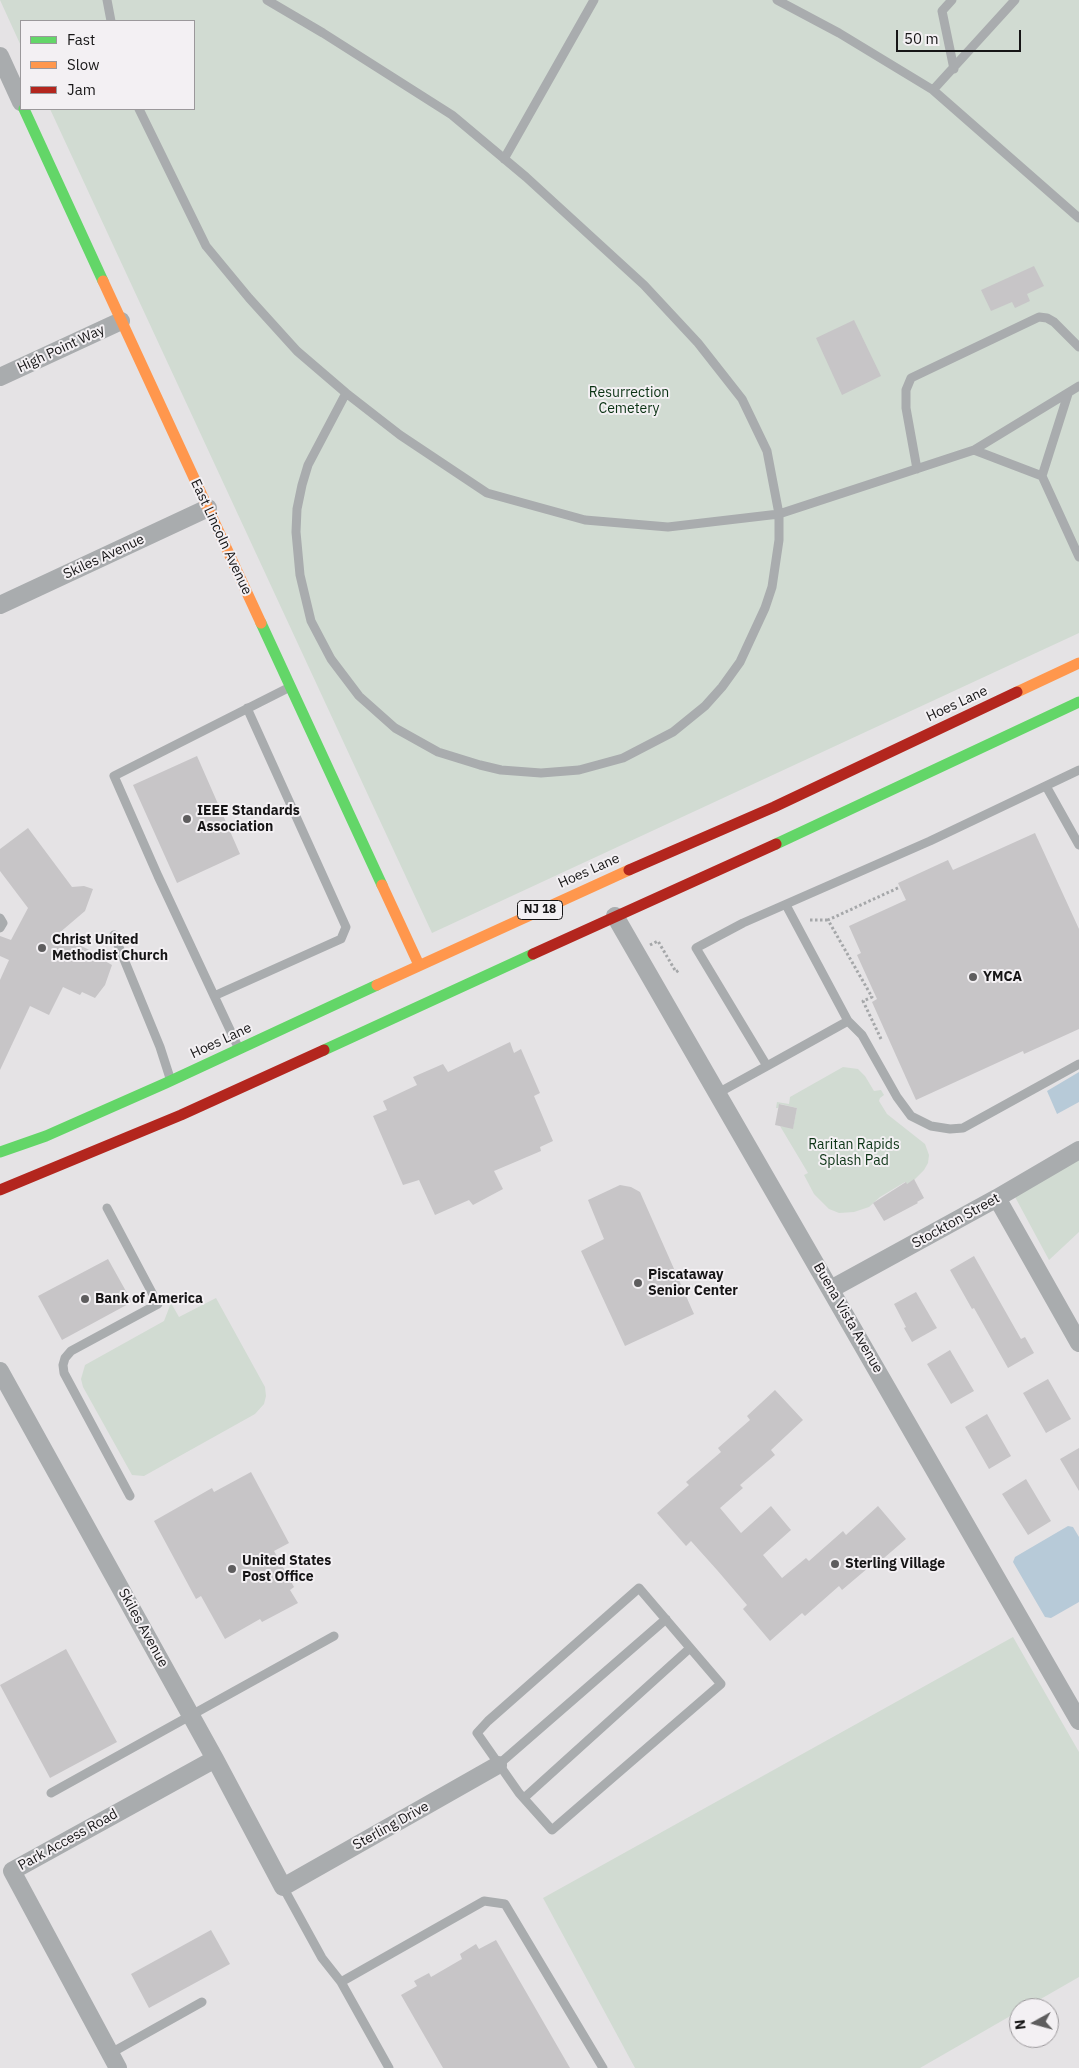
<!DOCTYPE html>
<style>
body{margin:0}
#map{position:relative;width:1079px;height:2068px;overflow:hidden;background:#e5e3e5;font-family:"IBM Plex Sans",sans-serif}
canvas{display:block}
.legend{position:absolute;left:20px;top:20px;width:175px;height:90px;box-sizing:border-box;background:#f3f0f3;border:1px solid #9b989b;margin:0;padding:6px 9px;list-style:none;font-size:15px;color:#161516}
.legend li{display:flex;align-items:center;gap:10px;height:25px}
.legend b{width:25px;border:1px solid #9b989b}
.north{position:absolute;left:1009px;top:1998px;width:50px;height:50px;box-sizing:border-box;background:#f3f0f3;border:1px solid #9b989b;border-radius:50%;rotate:263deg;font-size:14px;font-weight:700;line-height:20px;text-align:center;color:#161516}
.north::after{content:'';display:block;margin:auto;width:18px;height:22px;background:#5e5d5e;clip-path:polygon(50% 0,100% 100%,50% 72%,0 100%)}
.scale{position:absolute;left:896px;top:30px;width:125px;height:22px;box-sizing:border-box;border:2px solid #161516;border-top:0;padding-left:6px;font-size:15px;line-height:18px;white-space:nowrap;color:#161516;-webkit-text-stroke:4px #f3f0f3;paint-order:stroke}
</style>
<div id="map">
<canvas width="1079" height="2068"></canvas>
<ul class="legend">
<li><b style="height:6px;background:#63d668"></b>Fast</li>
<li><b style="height:6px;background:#ff974d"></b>Slow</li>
<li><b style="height:6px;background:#b3261e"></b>Jam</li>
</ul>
<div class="north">N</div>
<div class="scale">50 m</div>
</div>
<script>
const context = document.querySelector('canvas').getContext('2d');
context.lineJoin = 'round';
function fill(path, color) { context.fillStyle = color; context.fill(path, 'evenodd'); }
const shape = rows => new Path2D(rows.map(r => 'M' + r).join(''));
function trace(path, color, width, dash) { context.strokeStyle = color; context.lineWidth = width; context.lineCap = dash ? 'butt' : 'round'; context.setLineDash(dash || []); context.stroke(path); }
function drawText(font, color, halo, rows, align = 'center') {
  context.font = font + ' "IBM Plex Sans",sans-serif'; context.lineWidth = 4; context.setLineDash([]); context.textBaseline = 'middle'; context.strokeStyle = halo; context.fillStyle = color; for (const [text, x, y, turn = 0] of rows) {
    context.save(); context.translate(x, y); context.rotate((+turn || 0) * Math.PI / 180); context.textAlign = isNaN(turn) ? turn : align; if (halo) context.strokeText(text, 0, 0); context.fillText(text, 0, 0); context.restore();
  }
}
const green = shape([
 [0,0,1079,0,1079,633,432,933,50,109,194,109,194,21,21,21,21,46],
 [843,1067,858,1069,865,1076,874,1091,881,1090,884,1095,880,1098,879,1101,887,1114,925,1144,929,1155,928,1163,924,1170,914,1180,907,1184,905,1182,880,1197,869,1207,854,1212,839,1213,829,1209,814,1194,804,1175,808,1173,780,1126,793,1128,797,1108,780,1104,778,1108,776,1108,777,1102,789,1104,790,1097],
 [1079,1158,1079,1232,1049,1260,1014,1195],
 [216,1298,265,1387,266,1396,264,1404,255,1414,144,1476,132,1475,83,1387,81,1379,85,1365,164,1321,171,1303,179,1317],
 [1013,1637,1079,1752,1079,1977,1025,2008,1019,2008,1019,2011,920,2068,635,2068,543,1898]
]);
const water = shape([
 [1079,1072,1079,1102,1057,1114,1047,1091],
 [1068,1526,1073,1527,1079,1537,1079,1602,1051,1618,1045,1617,1013,1562,1015,1557]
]);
const building = shape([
 [1034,266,1044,286,1027,294,1030,301,1015,308,1012,302,991,311,981,290],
 [854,320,881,376,842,395,816,338],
 [197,756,240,854,177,883,133,785],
 [28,828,72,887,84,886,93,889,85,911,58,934,99,955,98,957,112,965,105,985,95,998,82,992,80,995,63,987,49,1015,30,1006,0,1070,0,980,9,960,0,956,0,936,11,940,28,908,0,871,0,849],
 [1035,833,1079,929,1079,1029,1024,1054,1023,1051,916,1100,872,1002,877,999,857,955,861,953,849,926,906,900,898,883,948,860,953,870],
 [510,1042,514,1053,521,1049,540,1093,534,1096,553,1141,540,1147,541,1151,494,1171,503,1189,473,1205,469,1200,435,1215,419,1180,403,1185,373,1116,387,1110,383,1101,417,1085,413,1077,443,1064,448,1072],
 [779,1104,797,1108,793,1129,775,1125],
 [914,1179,924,1198,917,1202,918,1203,884,1221,873,1203,906,1182,907,1184],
 [620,1185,631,1187,640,1192,694,1314,625,1346,581,1251,604,1239,588,1200],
 [974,1256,1021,1339,1025,1337,1034,1353,1008,1368,974,1308,972,1309,950,1270],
 [108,1259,132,1302,62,1340,38,1296],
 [916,1292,937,1328,912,1342,904,1328,906,1327,894,1304],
 [950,1350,974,1391,951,1404,927,1364],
 [1048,1379,1071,1419,1046,1433,1023,1393],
 [775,1390,803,1420,771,1450,775,1455,740,1485,743,1488,720,1508,741,1533,771,1506,791,1530,763,1555,782,1578,806,1558,809,1561,843,1531,846,1535,878,1506,906,1539,877,1564,875,1562,842,1590,839,1586,805,1616,802,1613,770,1641,743,1609,747,1605,717,1570,691,1541,686,1546,657,1513,689,1485,686,1482,721,1452,718,1448,750,1420,747,1416],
 [987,1414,1011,1456,989,1469,965,1427],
 [1079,1448,1079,1491,1060,1459],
 [251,1472,289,1543,274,1551,294,1587,290,1590,298,1603,262,1622,260,1619,225,1639,201,1596,196,1599,154,1521,212,1488,214,1492],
 [1026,1479,1051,1521,1028,1535,1002,1494],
 [66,1649,117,1742,50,1778,0,1685],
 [211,1930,230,1964,149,2008,131,1974],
 [496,1940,570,2068,443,2068,401,1995,417,1986,414,1981,429,1973,431,1977,462,1959,460,1954,476,1944,479,1949]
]);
const path = shape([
 [810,920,828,920],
 [650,945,658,941,676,972,679,970],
 [881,1039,863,1001,872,997,828,920,900,887]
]);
const lane = shape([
 [107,0,111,21],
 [267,0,323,33,452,115,526,177,644,285,698,343,742,399,767,451,779,514,779,540,772,587,765,608,740,662,722,687,705,706,673,732,623,758,579,770,541,773,501,770,480,765,438,752,395,728,359,696,331,659,311,621,300,575,296,532,297,509,302,485,308,465,346,393],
 [777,0,839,33,933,90,1079,218],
 [952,0,942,11,954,69],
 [933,90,1015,0],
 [139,109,206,246,249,298,297,351,346,393,400,435,487,493,585,520,668,527,779,514,974,450,1079,386],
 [504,159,594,0],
 [1068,394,1042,476,1079,557],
 [974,450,1042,476],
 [917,469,906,408,906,390,911,378,1039,317,1047,318,1054,322,1079,347],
 [1046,786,1079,845],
 [0,918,3,923,0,928],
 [114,935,160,1047,170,1078],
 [214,996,341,939,346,927,247,708],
 [848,1021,862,1035,897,1097,911,1116,931,1126,950,1129,963,1128,1079,1064],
 [238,1047,158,876,114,776,290,687],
 [767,1066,848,1021,786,905],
 [718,1093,767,1066,696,948,743,923,930,841,1079,770],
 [107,1208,158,1304,71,1351,65,1358,63,1365,64,1373,130,1496],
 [639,1588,721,1684,552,1830,519,1793,477,1733,488,1721,639,1588],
 [498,1765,666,1619],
 [51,1793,334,1636],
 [524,1798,690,1648],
 [283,1887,322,1958,341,1982,389,2068],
 [341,1982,484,1901,505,1904,603,2068],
 [111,2053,202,2002]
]);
const street = shape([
 [0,56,21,102],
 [0,377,121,321],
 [0,605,208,508],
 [615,916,1079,1721],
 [997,1198,1079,1343],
 [831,1289,997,1198,1079,1150],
 [0,1371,215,1759,283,1887,498,1765],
 [118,2068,12,1871,215,1759]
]);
const fast = shape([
 [24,109,103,281],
 [261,623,382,885],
 [776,844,1079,702],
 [324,1050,533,954],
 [0,1152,46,1136,166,1083,377,985]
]);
const slow = shape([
 [103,281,261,623],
 [1017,692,1079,663],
 [382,885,419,965],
 [377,985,629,870]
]);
const jam = shape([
 [629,870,774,807,1017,692],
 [533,954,776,844],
 [0,1190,181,1115,324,1050]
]);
const markers = [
 [187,819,5,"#5e5d5e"],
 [42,948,5,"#5e5d5e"],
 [973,977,5,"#5e5d5e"],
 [638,1283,5,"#5e5d5e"],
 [85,1299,5,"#5e5d5e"],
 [835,1564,5,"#5e5d5e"],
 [232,1569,5,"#5e5d5e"]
];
const shields = [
 [540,910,45]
];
const shieldNames = [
 ["NJ 18",540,910]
];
const streetNames = [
 ["High Point Way",61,349,-25],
 ["East Lincoln Avenue",221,537,65],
 ["Skiles Avenue",104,557,-25],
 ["Hoes Lane",957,704,-25],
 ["Hoes Lane",589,871,-24],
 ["Hoes Lane",221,1041,-25],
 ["Stockton Street",956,1221,-29],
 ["Buena Vista Avenue",848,1318,60],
 ["Skiles Avenue",143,1628,61],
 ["Sterling Drive",391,1826,-29],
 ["Park Access Road",68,1840,-29]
];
const parkNames = [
 ["Resurrection",629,393],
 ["Cemetery",629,409],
 ["Raritan Rapids",854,1145],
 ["Splash Pad",854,1161]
];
const poiNames = [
 ["IEEE Standards",197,811],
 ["Association",197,827],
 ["Christ United",52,940],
 ["Methodist Church",52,956],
 ["YMCA",983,977],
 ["Piscataway",648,1275],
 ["Senior Center",648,1291],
 ["Bank of America",95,1299],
 ["United States",242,1561],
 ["Post Office",242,1577],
 ["Sterling Village",845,1564]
];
fill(green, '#d1dbd2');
fill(water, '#b7cad8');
fill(building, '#c7c5c7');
trace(path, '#a5a7a9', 3, [2.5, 2.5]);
trace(lane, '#a9acae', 9);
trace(street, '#a9acae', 18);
trace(fast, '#63d668', 11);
trace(slow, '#ff974d', 11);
trace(jam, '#b3261e', 11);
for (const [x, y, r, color] of markers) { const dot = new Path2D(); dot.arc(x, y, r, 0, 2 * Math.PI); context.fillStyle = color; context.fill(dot); trace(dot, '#f3f0f3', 2); }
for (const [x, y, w] of shields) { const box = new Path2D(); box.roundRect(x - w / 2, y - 9.5, w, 19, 4); context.fillStyle = '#f3f0f3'; context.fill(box); trace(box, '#161516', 1); }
drawText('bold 12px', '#161516', null, shieldNames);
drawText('14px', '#161516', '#f3f0f3', streetNames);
drawText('14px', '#0b3314', '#f3f0f3', parkNames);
drawText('bold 14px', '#161516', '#f3f0f3', poiNames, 'left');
</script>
